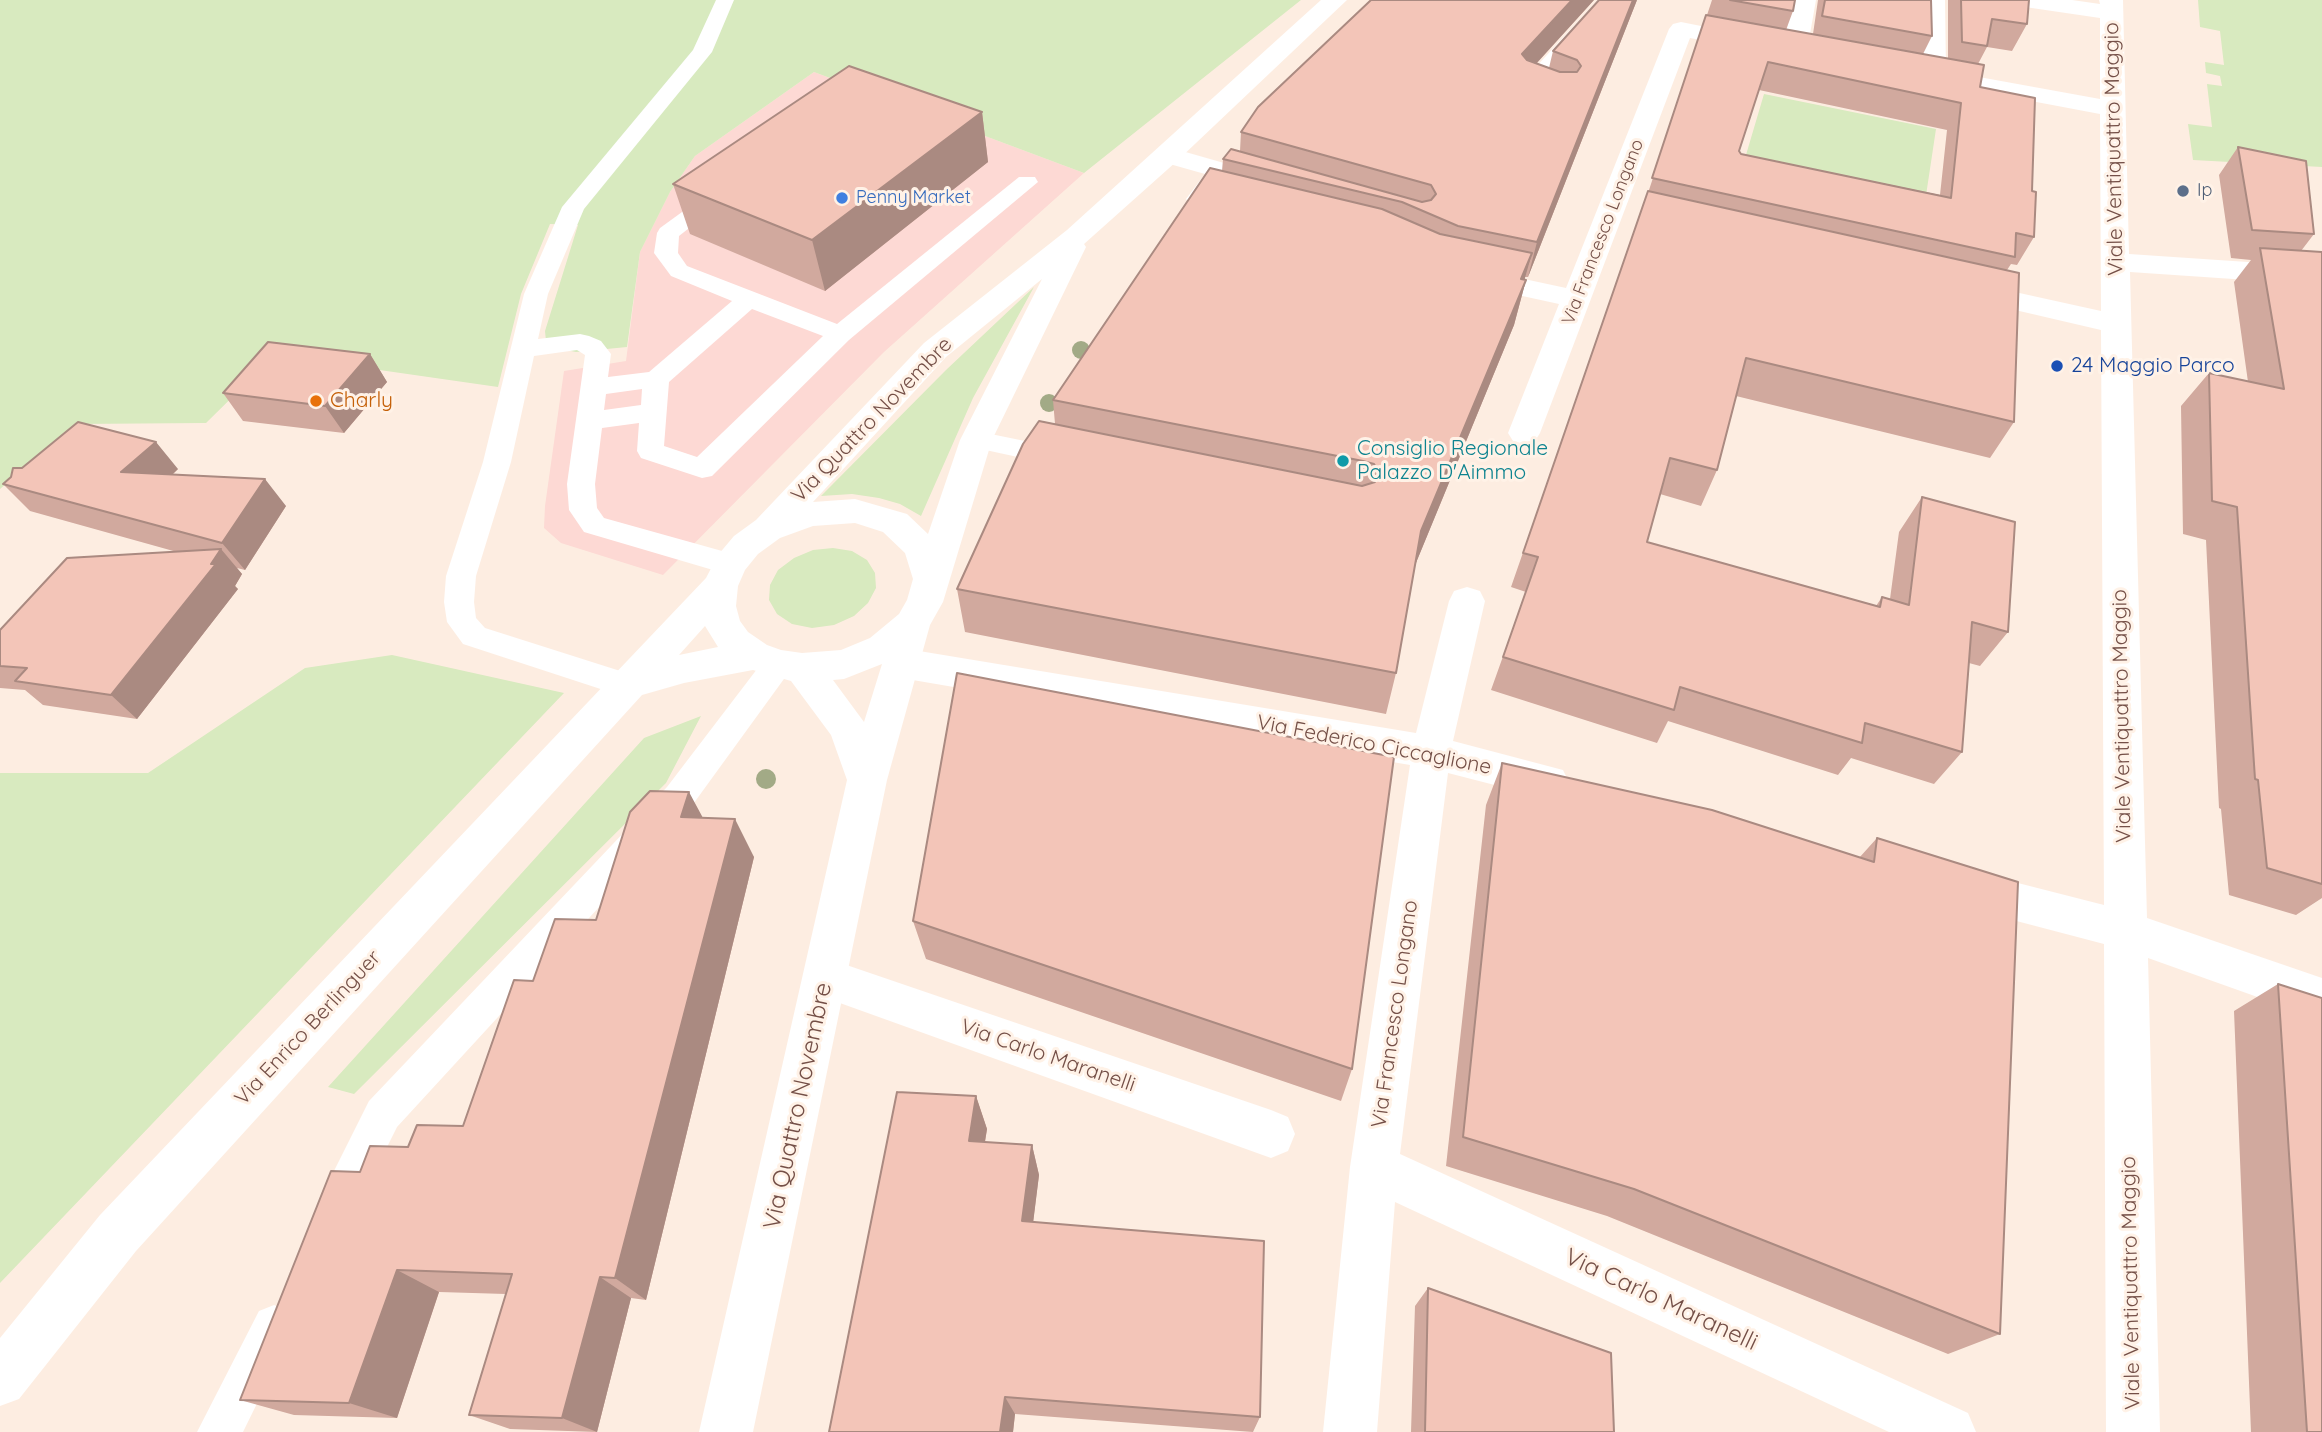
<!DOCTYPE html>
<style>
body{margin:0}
canvas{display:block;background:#fdede1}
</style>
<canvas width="2322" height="1432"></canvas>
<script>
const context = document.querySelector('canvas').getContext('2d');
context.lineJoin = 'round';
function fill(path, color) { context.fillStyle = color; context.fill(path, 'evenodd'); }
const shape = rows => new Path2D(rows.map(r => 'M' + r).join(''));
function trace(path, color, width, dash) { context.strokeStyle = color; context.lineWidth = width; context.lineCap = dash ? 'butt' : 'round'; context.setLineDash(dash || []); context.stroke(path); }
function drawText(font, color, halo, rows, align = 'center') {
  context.font = font + ' Quicksand,sans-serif'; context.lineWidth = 6; context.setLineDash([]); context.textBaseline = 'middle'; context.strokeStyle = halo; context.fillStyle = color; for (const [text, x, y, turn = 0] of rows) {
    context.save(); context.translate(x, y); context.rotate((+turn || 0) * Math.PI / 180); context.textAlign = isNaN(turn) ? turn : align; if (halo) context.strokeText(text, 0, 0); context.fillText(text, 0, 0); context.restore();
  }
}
const commercial = shape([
 [814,72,1084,173,884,352,663,575,561,543,544,528,545,506,564,371,626,361,640,252,670,192,695,156]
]);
const green = shape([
 [0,0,1301,0,1084,173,814,72,695,156,670,192,640,252,627,347,576,352,561,349,546,341,545,331,578,225,550,224,521,294,498,387,275,355,206,423,75,424,0,489],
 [2198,0,2322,0,2322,167,2193,160,2188,124,2212,127,2207,84,2222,86,2220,76,2206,73,2205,62,2224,65,2220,31,2200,27],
 [1764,94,1936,129,1922,222,1738,182],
 [1034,287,973,398,921,516,900,504,879,498,852,494,821,496,946,370],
 [833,548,852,551,867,560,875,573,876,588,868,603,854,616,834,625,812,628,792,624,777,614,769,600,770,585,778,570,794,558,813,550],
 [392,655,564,693,0,1283,0,773,148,773,305,668],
 [701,716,666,783,354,1094,328,1087,644,738]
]);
const lane = shape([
 [716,0,734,0,712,52,584,209,548,294,538,339,580,334,589,336,601,341,611,354,608,377,649,372,732,301,671,276,654,253,657,233,660,228,711,191,719,189,727,191,730,196,679,236,678,253,687,266,837,324,1019,177,1035,177,1038,182,849,340,712,476,702,478,641,458,637,451,639,423,602,428,595,484,597,508,604,518,740,556,744,564,740,572,730,575,584,532,569,510,567,484,585,355,577,350,534,356,511,462,476,576,474,602,476,618,485,628,636,676,640,685,636,694,625,697,463,644,447,622,444,602,446,576,483,462,524,294,562,207,693,50,716,0],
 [752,309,823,336,697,457,664,446,669,382,752,309],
 [642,389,641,405,604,410,606,394,642,389],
 [1598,0,1617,0,1540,86,1549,89,1552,93,1549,97,1542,99,1520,92,1517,88,1520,84,1598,0],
 [976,431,1064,449,1074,451,1077,458,1074,465,1064,467,967,446,963,440,967,434,976,431],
 [778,652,789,656,793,664,789,672,691,807,397,1127,349,1223,335,1229,321,1223,315,1209,369,1101,667,787,767,656,778,652],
 [274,1305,289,1311,295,1326,243,1432,197,1432,259,1311,274,1305]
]);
const street = shape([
 [1792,0,1816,0,1807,51,1804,56,1795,58,1786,56,1783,51,1792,0],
 [1921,0,1945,0,1946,71,2100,99,2100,18,2025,7,2017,5,2013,0,2072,0,2100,4,2099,0,2123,0,2129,254,2322,267,2322,285,2130,272,2147,918,2322,978,2322,1020,2148,958,2160,1432,2106,1432,2104,944,1967,908,1952,902,1946,889,1952,876,1967,870,2104,905,2101,330,1955,296,1950,290,1955,284,1965,281,2101,311,2100,114,1920,80,1917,75,1922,69,1921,0],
 [1681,22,1761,38,1765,43,1761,48,1753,50,1690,38,1540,433,1535,441,1524,444,1513,441,1508,433,1559,304,1463,283,1458,277,1463,271,1473,268,1566,288,1669,29,1673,24,1681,22],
 [1168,147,1231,165,1235,171,1217,195,1222,201,1218,207,1208,209,1190,205,1186,199,1205,174,1159,161,1155,155,1159,149,1168,147],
 [1467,587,1480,591,1485,601,1453,741,1563,770,1569,782,1563,794,1549,799,1448,773,1400,1154,1968,1413,1976,1432,1889,1432,1395,1202,1377,1432,1323,1432,1350,1167,1410,765,901,678,888,673,882,663,888,653,901,648,1416,733,1449,601,1454,591,1467,587],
 [826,958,1271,1110,1288,1117,1295,1134,1288,1151,1271,1158,826,998,810,992,804,978,810,964,826,958]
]);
const secondary = shape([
 [1321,0,1347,0,1177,161,1084,244,1086,247,992,440,943,602,930,625,887,780,753,1432,699,1432,847,780,831,735,791,681,753,670,684,683,642,695,136,1251,19,1399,0,1406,0,1338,100,1215,706,578,718,555,734,536,756,520,924,343,1067,230,1321,0],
 [1042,279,960,440,928,534,907,514,855,499,813,502,946,357,1042,279],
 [855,523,883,532,905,553,913,579,907,600,899,614,870,638,841,650,802,653,781,650,767,645,748,632,740,621,736,606,738,586,745,570,758,554,780,538,813,526,855,523],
 [705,626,718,647,679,655,705,626],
 [882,664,864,722,833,680,844,679,882,664]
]);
const trees = [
 [1081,350,9],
 [1049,403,9],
 [766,779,10]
];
const wall = shape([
 [1594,0,1536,64,1549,68,1553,51,1637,0,1528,277,1525,277,1525,280,1526,280,1514,325,1415,565,1396,673,1386,714,965,632,957,589,1055,424,1053,400,1222,171,1223,159,1240,151,1241,132],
 [1712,0,1795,0,1793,11,1786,30,1813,34,1818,0,1931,0,1932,36,1923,54,1948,59,1948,0,2029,0,2027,24,2012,51,1987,47,1978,64,1980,87,2032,191,2034,237,2017,265,2011,264,2007,270,2014,422,1990,458,1736,396,1717,470,1701,506,1660,494,1647,542,1876,606,1882,597,1890,599,1899,532,1922,497,2008,632,1980,666,1969,663,1962,752,1934,784,1851,758,1838,775,1668,721,1657,743,1491,690,1526,592,1511,587,1648,193],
 [1759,90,1947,130,1940,195,1741,154,1739,151],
 [982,112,988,162,825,291,690,234,673,184],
 [2238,147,2314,234,2301,251,2322,254,2322,898,2296,915,2229,895,2221,809,2219,808,2206,540,2183,534,2181,406,2209,373,2248,382,2234,282,2251,260,2231,258,2219,175],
 [370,354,387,382,344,433,243,421,223,393],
 [178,469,172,475,286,506,245,570,237,568,242,574,235,586,238,589,137,719,43,705,25,690,0,688,0,630,177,552,30,511,3,484],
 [1502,763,1859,858,1877,838,2000,1334,1948,1354,1607,1216,1446,1166,1486,805],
 [703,818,754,857,646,1300,631,1298,597,1432,510,1429,469,1415,506,1294,439,1292,397,1418,294,1415,240,1400,360,1172,408,1147,463,1126,533,981],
 [913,921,1352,1069,1341,1101,926,959],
 [2278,984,2322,1432,2251,1432,2234,1011],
 [976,1096,987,1129,985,1142,1032,1145,1039,1175,1033,1222,1260,1417,1253,1432,1015,1414,1013,1432,829,1432],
 [1428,1288,1614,1432,1411,1432,1415,1306]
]);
const shadedWall = shape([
 [1572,0,1594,0,1514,88,1522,54],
 [1633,0,1637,0,1528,277,1537,242],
 [982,112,988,162,825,291,812,240],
 [1532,253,1521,292,1526,280,1514,325,1411,575,1421,531],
 [370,354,387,382,344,433,325,406],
 [156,442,178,469,145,500,121,472],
 [265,479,286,506,245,570,222,543],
 [221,549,242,574,235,586,238,589,137,719,111,695,211,564],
 [689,792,710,831,681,817],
 [735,819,754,857,646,1300,615,1278],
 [976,1096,987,1129,980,1171,969,1141],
 [1032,1145,1039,1175,1030,1248,1022,1221],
 [397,1270,439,1292,397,1418,349,1403],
 [600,1277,631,1298,597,1432,562,1418],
 [1005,1397,1015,1414,1013,1432,1000,1432]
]);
const building = shape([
 [1371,0,1572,0,1522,54,1527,60,1560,72,1577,72,1581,66,1577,60,1553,51,1599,0,1633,0,1537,242,1458,226,1402,202,1223,159,1231,149,1422,202,1431,200,1436,194,1431,185,1241,132,1258,107,1371,0],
 [1730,0,1795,0,1793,11,1730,0],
 [1825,0,1931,0,1932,36,1822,16,1825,0],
 [1961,0,2029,0,2027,24,1992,19,1987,46,1962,42,1961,0],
 [1706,15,1984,65,1980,87,2035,98,2032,191,2036,192,2034,237,2016,233,2015,257,1652,178,1706,15],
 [1768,62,1961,103,1951,198,1741,154,1739,151,1768,62],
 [849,66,982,112,812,240,673,184,849,66],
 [2238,147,2306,161,2314,234,2252,230,2238,147],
 [1210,168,1382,209,1440,234,1532,253,1521,279,1526,280,1421,531,1396,673,957,589,1023,444,1039,421,1362,486,1375,482,1379,472,1374,464,1363,461,1053,400,1210,168],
 [1648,191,2019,273,2014,422,1746,358,1717,470,1670,458,1647,542,1880,607,1882,597,1909,605,1922,497,2015,522,2008,632,1972,622,1962,752,1865,723,1862,743,1680,687,1674,710,1503,657,1538,557,1523,553,1648,191],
 [2260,248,2322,252,2322,884,2267,868,2258,780,2255,779,2237,507,2212,501,2209,373,2284,389,2260,248],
 [268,342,370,354,325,406,223,393,268,342],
 [78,422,156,442,121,472,265,479,222,543,3,484,11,477,13,468,22,468,78,422],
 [221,549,211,564,216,564,111,695,15,681,27,668,0,666,0,630,67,558,221,549],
 [957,673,1394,757,1352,1069,913,921,957,673],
 [1502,763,1712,810,1874,862,1877,838,2018,882,2000,1334,1634,1189,1463,1137,1502,763],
 [650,791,689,792,681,817,735,819,615,1278,600,1277,562,1418,469,1415,512,1274,397,1270,349,1403,240,1400,331,1171,360,1172,370,1146,408,1147,417,1125,463,1126,514,980,533,981,555,919,596,920,630,812,650,791],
 [2278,984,2322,998,2322,1432,2307,1432,2278,984],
 [897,1092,976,1096,969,1141,1032,1145,1022,1221,1264,1241,1260,1417,1005,1397,1000,1432,829,1432,897,1092],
 [1428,1288,1611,1353,1614,1432,1425,1432,1428,1288]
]);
const markers = [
 [2183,191,7,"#5c6f8a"],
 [842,198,7,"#3f7fe0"],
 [2057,366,7,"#1a4fb4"],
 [316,401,7,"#e8710a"],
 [1343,461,7,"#0f9aa8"]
];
const farServicenames = [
 ["Ip",2197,191]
];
const farShopnames = [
 ["Penny Market",856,198]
];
const farStreetnames = [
 ["Via Francesco Longano",1603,232,-69]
];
const streetNames = [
 ["Viale Ventiquattro Maggio",2114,149,-91],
 ["Via Quattro Novembre",872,420,-46],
 ["Viale Ventiquattro Maggio",2122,716,-91],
 ["Via Federico Ciccaglione",1374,745,11],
 ["Via Francesco Longano",1395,1014,-82],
 ["Via Enrico Berlinguer",308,1028,-47],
 ["Via Carlo Maranelli",1048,1056,19],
 ["Viale Ventiquattro Maggio",2131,1283,-91]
];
const transitNames = [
 ["24 Maggio Parco",2071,366]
];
const foodNames = [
 ["Charly",330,401]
];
const cultureNames = [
 ["Consiglio Regionale",1357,449],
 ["Palazzo D'Aimmo",1357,473]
];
const nearStreetnames = [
 ["Via Quattro Novembre",798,1106,-78],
 ["Via Carlo Maranelli",1661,1300,25]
];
fill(commercial, '#fdd9d4');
fill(green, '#d8eabf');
fill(lane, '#fff');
fill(street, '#fff');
fill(secondary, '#fff');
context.fillStyle = '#a2aa86';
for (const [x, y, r] of trees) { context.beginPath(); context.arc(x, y, r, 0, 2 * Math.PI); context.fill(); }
fill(wall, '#d1a99e');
fill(shadedWall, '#aa8a81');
fill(building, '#f3c5b8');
trace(building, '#aa8a81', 2);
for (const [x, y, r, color] of markers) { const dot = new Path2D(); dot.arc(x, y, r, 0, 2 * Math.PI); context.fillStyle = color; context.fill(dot); trace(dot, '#fff2e7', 2.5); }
drawText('18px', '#4e5e75', '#fff2e7', farServicenames, 'left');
drawText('18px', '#366cbe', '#fff2e7', farShopnames, 'left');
drawText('18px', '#744f47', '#fff2e7', farStreetnames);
drawText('21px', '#744f47', '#fff2e7', streetNames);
drawText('21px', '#164399', '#fff2e7', transitNames, 'left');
drawText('21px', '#c56008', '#fff2e7', foodNames, 'left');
drawText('21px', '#0d838f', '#fff2e7', cultureNames, 'left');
drawText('24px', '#744f47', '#fff2e7', nearStreetnames);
</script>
